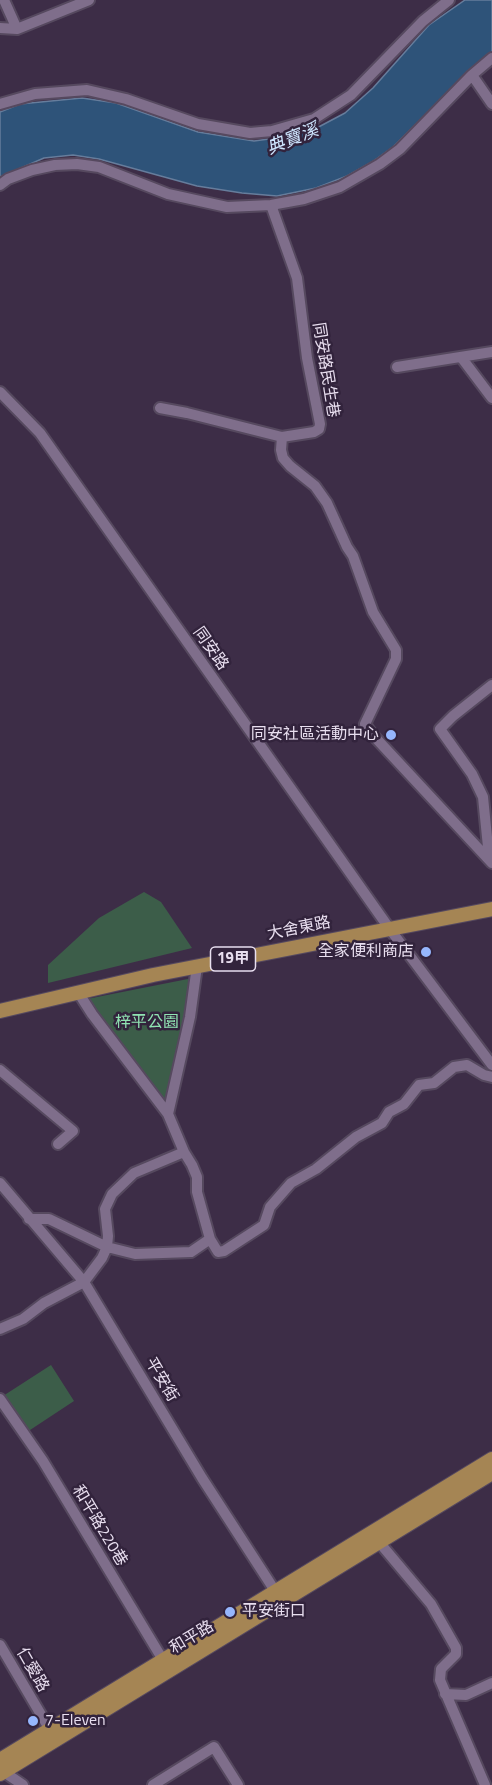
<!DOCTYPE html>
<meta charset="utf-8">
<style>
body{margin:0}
canvas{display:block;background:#3d2d47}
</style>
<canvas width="492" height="1785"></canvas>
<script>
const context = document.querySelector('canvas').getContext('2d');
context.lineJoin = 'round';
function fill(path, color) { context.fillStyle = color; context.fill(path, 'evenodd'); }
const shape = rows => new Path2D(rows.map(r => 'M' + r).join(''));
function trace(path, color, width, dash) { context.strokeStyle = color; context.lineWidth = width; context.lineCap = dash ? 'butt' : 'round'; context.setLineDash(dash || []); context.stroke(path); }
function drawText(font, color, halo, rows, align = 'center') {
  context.font = font + ' "Titillium Web","Noto Sans TC",sans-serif'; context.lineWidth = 5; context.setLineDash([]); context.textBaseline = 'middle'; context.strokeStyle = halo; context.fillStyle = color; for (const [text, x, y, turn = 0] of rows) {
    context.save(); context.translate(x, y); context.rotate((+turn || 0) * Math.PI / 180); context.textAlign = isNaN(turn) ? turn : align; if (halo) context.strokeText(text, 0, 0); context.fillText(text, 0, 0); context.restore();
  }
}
const green = shape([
 [144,892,161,902,192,948,48,983,48,965,99,918],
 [193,978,165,1106,87,999],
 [51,1365,74,1401,27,1432,3,1396]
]);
const water = shape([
 [465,0,492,0,492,52,458,82,393,147,372,162,347,176,316,188,277,196,242,193,197,186,99,159,73,155,44,158,0,177,0,112,20,104,82,98,116,103,198,132,254,141,284,137,311,131,345,113,373,88,429,25,465,0]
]);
const minor = shape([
 [4,0,17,29],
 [0,28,17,29,89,0],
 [472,75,492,104],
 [0,104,35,94,87,90,126,99,198,124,250,133,272,131,314,119,351,95,423,21,449,0],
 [0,185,8,179,32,170,55,165,77,164,99,167,168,194,227,207,271,205,304,199,340,187,380,164,400,149,472,75,492,58],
 [271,205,297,278,307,358,320,424,319,429,314,432,282,437,281,450,283,458,290,466,315,486,327,503,347,547,353,556,373,612,396,650,396,659,365,724,372,734,492,863],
 [461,357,492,398],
 [397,367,492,352],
 [0,392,40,433,389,928,492,1065],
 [160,408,187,413,282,437],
 [489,857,483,797,472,774,440,729,453,716,492,685],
 [78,992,92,1014,168,1114,184,1152,192,1165,197,1177,197,1192,210,1239,218,1252,224,1251,264,1225,270,1207,291,1183,316,1169,356,1137,382,1123,389,1112,404,1104,419,1085,434,1083,454,1067,467,1065,484,1075,492,1077],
 [0,1070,73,1131,58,1144],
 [168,1114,190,1017,197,966],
 [0,1183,84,1282,202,1478,279,1597],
 [29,1219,49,1219,107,1247,135,1254,191,1252,210,1239],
 [0,1329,23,1319,44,1303,84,1282,102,1258,107,1247,108,1236,105,1209,112,1194,134,1173,184,1152],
 [0,1399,43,1461,166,1665],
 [379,1542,431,1604,456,1648,456,1654,441,1669,440,1680,485,1785],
 [0,1645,53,1735],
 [445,1694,466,1695,492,1683],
 [4,1772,23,1785],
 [153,1785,214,1747,238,1785]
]);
const major = shape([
 [0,1011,153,975,492,909],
 [0,1760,492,1459],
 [0,1774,492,1473]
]);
const markers = [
 [391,735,6,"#96b6fd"],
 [426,952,6,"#96b6fd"],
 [230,1612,6,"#96b6fd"],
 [33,1721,6,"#96b6fd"]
];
const shields = [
 [233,959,45]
];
const shieldNames = [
 ["19甲",233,959]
];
const streetNames = [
 ["同安路民生巷",325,370,81],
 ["同安路",210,649,55],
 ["大舍東路",299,929,-11],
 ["平安街",161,1380,59],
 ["和平路220巷",99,1526,59],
 ["和平路",192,1638,-31],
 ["仁愛路",32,1670,60]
];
const poiNames = [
 ["同安社區活動中心",379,735],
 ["全家便利商店",414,952],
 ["平安街口",242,1612,"left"],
 ["7-Eleven",45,1721,"left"]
];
const parkNames = [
 ["梓平公園",147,1023]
];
const waterNames = [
 ["典寶溪",293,140,-22]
];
fill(green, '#3c5d49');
fill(water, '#2e5379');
trace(water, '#667d9c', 1.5);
trace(minor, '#56495f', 14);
trace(major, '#56495f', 16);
trace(minor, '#7f6e8b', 10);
trace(major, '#a58554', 14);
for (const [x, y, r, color] of markers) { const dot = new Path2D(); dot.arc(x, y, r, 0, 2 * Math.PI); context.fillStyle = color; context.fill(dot); trace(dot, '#32233c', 2); }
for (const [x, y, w] of shields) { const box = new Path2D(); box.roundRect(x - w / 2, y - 12, w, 24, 4.5); context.fillStyle = '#32233c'; context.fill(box); trace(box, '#e8deef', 1.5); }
drawText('bold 15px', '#e8deef', null, shieldNames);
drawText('16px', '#e8deef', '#32233c', streetNames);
drawText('16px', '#e8deef', '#32233c', poiNames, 'right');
drawText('16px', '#90e3b2', '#32233c', parkNames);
drawText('italic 18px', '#cde4fd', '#32233c', waterNames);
</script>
